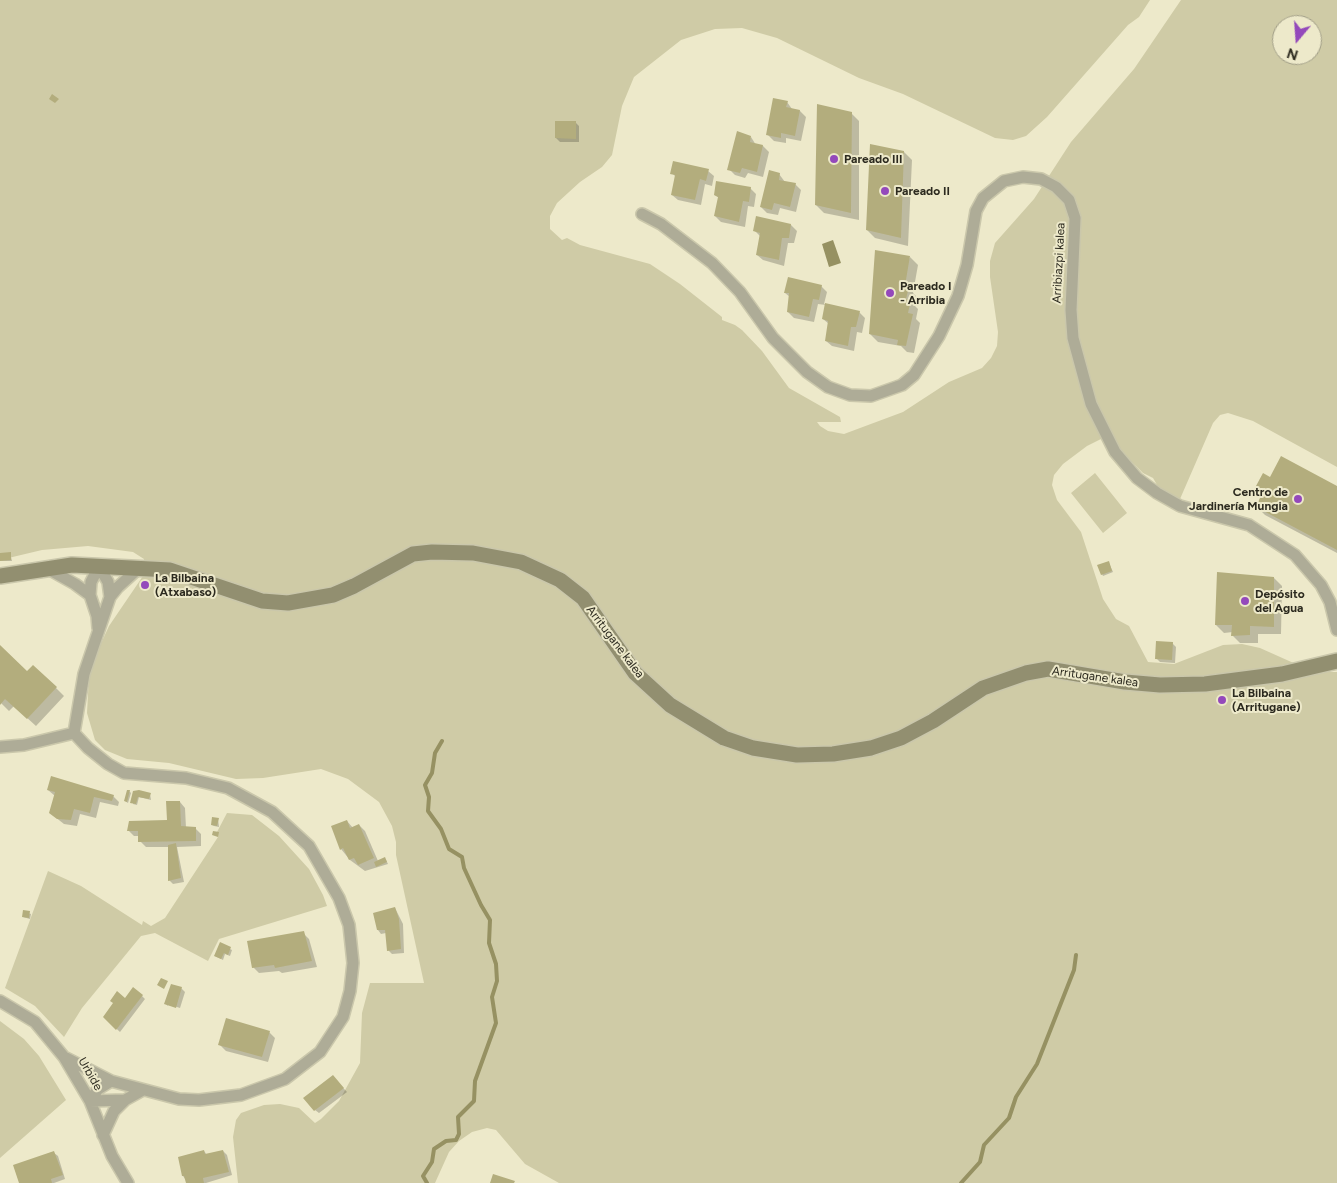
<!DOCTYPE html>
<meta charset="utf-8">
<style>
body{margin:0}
#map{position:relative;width:1337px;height:1183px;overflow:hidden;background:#ede9ca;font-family:Figtree,sans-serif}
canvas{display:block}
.north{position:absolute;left:1272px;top:15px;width:50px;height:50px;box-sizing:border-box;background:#ede9ca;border:1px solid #a09d86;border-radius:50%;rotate:198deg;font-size:14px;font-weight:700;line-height:20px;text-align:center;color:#2c2a1f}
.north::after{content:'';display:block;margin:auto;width:18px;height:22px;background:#9449bb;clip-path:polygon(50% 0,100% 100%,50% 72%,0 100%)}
</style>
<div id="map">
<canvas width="1337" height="1183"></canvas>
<div class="north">N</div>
</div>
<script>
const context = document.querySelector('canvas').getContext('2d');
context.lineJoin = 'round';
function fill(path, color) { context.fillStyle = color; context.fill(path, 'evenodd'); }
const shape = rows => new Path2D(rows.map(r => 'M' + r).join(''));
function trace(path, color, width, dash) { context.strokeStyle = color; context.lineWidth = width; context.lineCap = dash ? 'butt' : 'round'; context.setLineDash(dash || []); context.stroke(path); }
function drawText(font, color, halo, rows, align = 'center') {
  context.font = font + ' Figtree,sans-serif'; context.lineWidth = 4; context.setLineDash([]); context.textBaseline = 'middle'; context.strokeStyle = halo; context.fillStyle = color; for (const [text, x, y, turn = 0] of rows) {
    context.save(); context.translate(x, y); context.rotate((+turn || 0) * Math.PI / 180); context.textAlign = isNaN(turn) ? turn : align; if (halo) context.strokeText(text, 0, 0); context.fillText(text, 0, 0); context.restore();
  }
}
const green = shape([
 [0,0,1150,0,1139,17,1128,25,1047,117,1026,136,1013,140,995,138,903,94,859,78,777,38,742,28,715,29,681,40,634,77,622,106,612,155,602,167,580,182,557,203,550,216,550,229,562,240,567,238,580,245,650,264,680,284,722,317,722,320,735,325,742,330,762,351,789,388,840,417,841,422,817,422,820,426,828,431,844,434,903,412,949,382,982,368,991,358,997,346,998,332,990,277,990,261,995,243,1034,199,1071,142,1134,69,1181,0,1337,0,1337,467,1253,421,1228,413,1220,415,1213,423,1180,499,1160,490,1153,478,1143,473,1124,454,1111,434,1087,446,1063,464,1054,475,1052,485,1057,500,1081,532,1103,599,1116,619,1129,626,1148,662,1174,664,1223,645,1242,644,1260,648,1307,669,1320,672,1337,672,1337,1183,559,1183,525,1164,496,1130,487,1128,472,1132,459,1141,449,1152,435,1183,238,1183,233,1137,236,1120,241,1113,264,1105,280,1104,299,1108,315,1123,321,1119,339,1101,360,1063,362,1013,370,983,424,983,396,855,396,842,392,826,379,802,348,779,321,769,263,778,236,779,169,763,127,759,105,750,95,740,87,713,89,676,98,650,109,626,143,576,144,559,133,552,88,546,42,550,0,560],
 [1282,25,1312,25,1312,55,1282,55],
 [1095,473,1127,513,1103,533,1071,493],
 [227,813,252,815,279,836,309,869,323,895,327,906,219,939,208,961,155,933,141,936,82,1008,64,1037,35,1006,5,988,48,871,81,886,142,925,143,921,151,926,165,918,218,837,217,832],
 [0,1021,24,1039,39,1056,66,1100,0,1158]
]);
const water = shape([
 [833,240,841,263,829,267,822,244]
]);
const shadow = shape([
 [787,102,792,109,800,111,806,117,801,141,786,138,786,143,774,141,768,135],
 [851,113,859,121,859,220,824,213,816,205],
 [576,123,579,126,579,142,560,142,556,138],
 [751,137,756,145,763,146,769,152,763,177,748,173,745,178,735,175,729,169],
 [904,152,912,160,908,246,875,238,867,230],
 [708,171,714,176,712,186,705,184,701,205,678,200,672,195,676,177,672,173],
 [779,174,785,182,795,184,801,190,796,212,780,208,778,215,767,213,761,207],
 [750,188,756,194,754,207,748,206,745,227,721,222,715,216,719,198,715,195],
 [791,225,797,231,794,243,788,243,784,266,763,260,757,255,761,237,754,230],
 [910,257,918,265,913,293,916,296,914,305,918,309,916,319,920,323,914,353,907,352,901,346,878,342,870,334],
 [821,286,827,292,824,304,859,312,865,318,862,333,857,332,854,351,832,346,826,341,829,324,823,319,826,305,818,304,814,322,794,318,788,312,790,297,785,293],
 [1270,479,1337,487,1337,553,1265,515,1257,507,1264,492,1258,486],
 [10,553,12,561,0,561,0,555],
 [1109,563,1113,572,1103,576,1102,574],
 [1274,578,1282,586,1281,634,1258,634,1258,643,1240,643,1232,635,1233,632,1224,633,1216,625],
 [1172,643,1176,647,1175,663,1160,662,1156,658],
 [0,647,27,673,56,688,64,696,36,726,14,706,9,711,0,702],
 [48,790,113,796,119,802,118,806,100,802,96,818,80,814,77,826,64,824,50,813,55,796],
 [129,791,131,793,128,803,125,801],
 [134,792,150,794,151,800,139,797,137,805,133,804],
 [180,802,185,808,186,828,195,828,201,834,201,846,177,847,184,882,173,884,169,880,169,847,146,847,140,841,140,836,134,836,128,830,168,821],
 [218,819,219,827,214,826,212,825],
 [347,821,353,828,359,825,365,831,378,861,386,860,388,864,365,871,350,860,341,849],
 [395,908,403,924,404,953,392,954,388,950,386,933,381,934,378,930],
 [24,912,31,914,30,919,23,917],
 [303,933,309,939,317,967,282,973,279,971,259,973,253,967],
 [220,944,232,950,230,956,225,954,223,960,215,956],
 [181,988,185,992,180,1008,168,1004,168,1006,166,1004],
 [142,996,145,999,120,1032,104,1017,125,1000],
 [269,1032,275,1038,268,1062,226,1051,220,1045],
 [333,1077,347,1092,319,1113,315,1110],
 [204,1151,207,1155,223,1151,227,1155,232,1175,206,1183,188,1183,183,1176],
 [54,1153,58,1156,65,1179,54,1183,21,1183]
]);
const stream = shape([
 [427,1183,423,1176,432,1162,434,1149,446,1141,456,1140,459,1134,458,1117,474,1101,475,1081,496,1023,492,997,497,981,496,964,489,943,490,920,481,905,464,868,462,857,449,849,441,829,428,811,429,797,425,785,432,773,435,753,442,741],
 [961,1183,980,1162,984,1145,1009,1118,1016,1097,1037,1064,1074,970,1076,955]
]);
const building = shape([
 [52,94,59,99,55,103,49,99],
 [773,98,788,101,786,107,800,110,795,136,781,133,781,138,766,135],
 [817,104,852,112,851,213,815,205],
 [555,121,576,121,576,139,555,138],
 [737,131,751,136,750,142,763,145,757,172,742,168,740,173,727,170],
 [870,144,904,151,901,238,866,230],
 [673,161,709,169,706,181,700,179,695,200,671,195,675,175,670,174],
 [769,170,780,173,779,180,796,183,790,207,774,203,772,210,760,207],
 [716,181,751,187,749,202,743,201,739,222,714,216,718,197,714,195],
 [756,216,791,224,789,238,782,238,779,260,756,255,760,233,753,231],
 [875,250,910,256,905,286,909,287,906,299,911,300,908,313,913,314,906,346,897,345,898,340,869,334],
 [788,277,822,285,819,300,813,299,809,317,787,312,789,293,784,293],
 [825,303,860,311,856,327,851,327,848,346,825,341,828,321,822,319],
 [1281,456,1337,486,1337,550,1256,507,1263,491,1256,486,1263,473,1270,477],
 [11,552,11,560,0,561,0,553],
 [1109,561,1112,571,1101,575,1097,565],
 [1217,572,1274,577,1274,627,1250,626,1250,635,1231,636,1232,625,1215,625],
 [1156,641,1173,642,1172,660,1155,659],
 [0,645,27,671,33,665,57,687,27,719,5,699,0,705],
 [51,776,114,795,112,801,94,797,90,813,74,809,71,820,57,819,49,813,55,792,47,790],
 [127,790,130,790,127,802,124,801],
 [139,790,151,793,149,799,138,797,136,804,130,803,133,791],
 [166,801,180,801,181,826,196,827,196,841,138,842,138,831,127,831,129,821,167,820],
 [212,817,219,818,217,826,211,825],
 [347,820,350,828,359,824,374,858,358,865,354,858,349,860,343,848,340,850,331,826],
 [213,831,219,832,218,837,212,835],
 [176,843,181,878,168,881,168,845],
 [385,857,387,862,376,867,374,862],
 [395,907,399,919,401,949,387,951,385,930,377,930,373,913],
 [23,910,30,911,29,918,22,917],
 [304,931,312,961,275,968,274,965,252,968,247,941],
 [220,942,231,947,228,955,224,953,221,959,214,956],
 [161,978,168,981,164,989,157,985],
 [171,984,182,987,176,1008,164,1004],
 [133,987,143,995,116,1030,103,1017,113,1003,110,1001,117,991,125,998],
 [226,1018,270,1031,262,1057,218,1045],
 [333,1075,344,1088,314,1111,303,1098],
 [204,1150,205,1154,223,1150,229,1172,203,1178,204,1183,186,1183,184,1176,182,1176,178,1157],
 [54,1151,63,1175,51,1179,52,1183,19,1183,13,1165],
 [493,1174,515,1181,514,1183,490,1183]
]);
const street = shape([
 [642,214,661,224,712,263,740,292,773,338,807,372,828,387,850,395,871,396,902,385,914,375,939,336,958,296,967,265,976,211,983,198,1004,181,1023,177,1041,179,1056,187,1069,200,1075,218,1071,310,1073,338,1091,404,1115,452,1137,478,1157,493,1180,506,1249,525,1295,555,1321,585,1330,602,1337,630],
 [99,566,108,582,110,597],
 [50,570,75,584,90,595],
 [98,628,97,616,90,595,91,582,99,566],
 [0,747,24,745,74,733],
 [0,1001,35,1022,64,1057,90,1101,112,1156,128,1183],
 [66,1058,111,1081],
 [125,1100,90,1101,98,1089,111,1081,179,1099,199,1100,241,1095,285,1079,320,1052,343,1017,350,991,353,963,349,925,339,898,309,846,272,812,228,788,186,778,124,773,108,764,88,748,74,733,84,674,110,597,118,587,140,567],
 [103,1135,114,1111,125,1100,143,1090]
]);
const secondary = shape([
 [0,576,72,565,170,570,262,601,288,603,333,595,354,586,413,554,432,552,473,553,521,562,560,580,583,598,635,673,670,705,724,738,753,748,797,755,833,754,871,748,901,738,933,721,983,688,1026,673,1048,669,1125,682,1160,685,1205,684,1282,674,1337,661]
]);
const markers = [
 [834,159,5,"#9449bb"],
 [885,191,5,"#9449bb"],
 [890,293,5,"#9449bb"],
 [1298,499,5,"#9449bb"],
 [145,585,5,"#9449bb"],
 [1245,601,5,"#9449bb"],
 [1222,700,5,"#9449bb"]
];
const poiNames = [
 ["Pareado III",844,159],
 ["Pareado II",895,191],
 ["Pareado I",900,286],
 ["- Arribia",900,300],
 ["Centro de",1288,492,"right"],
 ["Jardinería Mungia",1288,506,"right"],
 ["La Bilbaina",155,578],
 ["(Atxabaso)",155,592],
 ["Depósito",1255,594],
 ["del Agua",1255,608],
 ["La Bilbaina",1232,693],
 ["(Arritugane)",1232,707]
];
const streetNames = [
 ["Arribiazpi kalea",1059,263,-87],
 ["Arritugane kalea",615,642,53],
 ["Arritugane kalea",1095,677,8],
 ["Urbide",90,1074,60]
];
fill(green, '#cfcba6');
fill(water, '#969162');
fill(shadow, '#0003');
trace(stream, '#969162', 4);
fill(building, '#b3ad7d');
trace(street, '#cac7ab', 14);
trace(secondary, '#cac7ab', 18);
trace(street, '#aeac97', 11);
trace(secondary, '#928f70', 15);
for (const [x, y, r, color] of markers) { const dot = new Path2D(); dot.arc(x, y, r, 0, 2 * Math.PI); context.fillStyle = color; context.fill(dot); trace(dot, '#ede9ca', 2); }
drawText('bold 12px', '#2c2a1f', '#ede9ca', poiNames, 'left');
drawText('12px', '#2c2a1f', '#ede9ca', streetNames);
</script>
